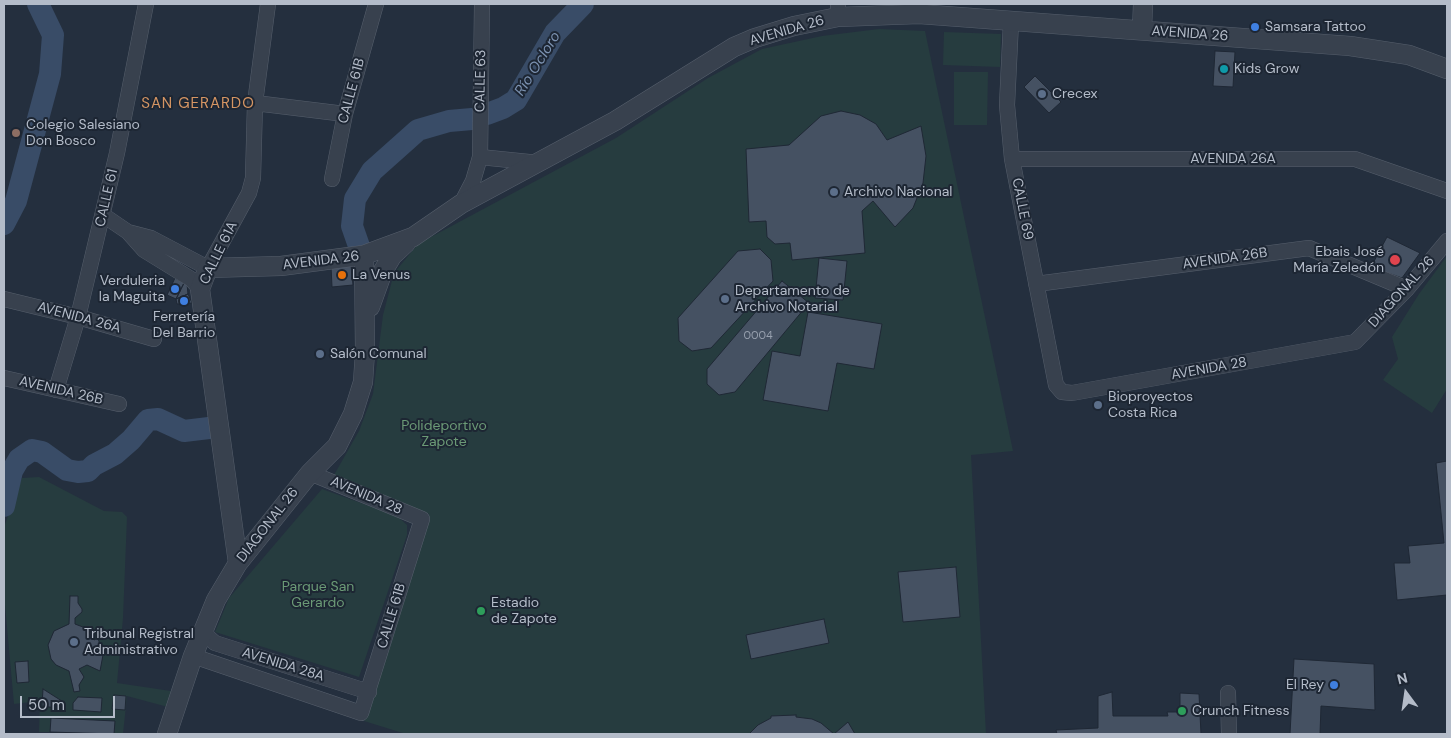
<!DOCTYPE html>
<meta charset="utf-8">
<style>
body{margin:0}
#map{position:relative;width:1451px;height:738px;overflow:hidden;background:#242f3e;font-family:"DM Sans",sans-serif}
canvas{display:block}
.frame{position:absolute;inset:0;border:5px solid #b4bcc9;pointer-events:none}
.north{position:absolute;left:1381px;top:668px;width:50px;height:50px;-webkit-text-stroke:4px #1d2633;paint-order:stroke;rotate:346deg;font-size:14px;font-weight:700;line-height:20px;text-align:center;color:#b4bcc9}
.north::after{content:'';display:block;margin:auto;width:18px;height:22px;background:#b4bcc9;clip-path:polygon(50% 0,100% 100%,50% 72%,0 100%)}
.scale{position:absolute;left:20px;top:696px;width:95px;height:22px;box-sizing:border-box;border:2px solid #b4bcc9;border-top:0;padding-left:6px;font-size:15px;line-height:18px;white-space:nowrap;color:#b4bcc9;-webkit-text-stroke:4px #1d2633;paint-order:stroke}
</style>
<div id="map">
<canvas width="1451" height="738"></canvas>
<div class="frame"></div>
<div class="north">N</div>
<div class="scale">50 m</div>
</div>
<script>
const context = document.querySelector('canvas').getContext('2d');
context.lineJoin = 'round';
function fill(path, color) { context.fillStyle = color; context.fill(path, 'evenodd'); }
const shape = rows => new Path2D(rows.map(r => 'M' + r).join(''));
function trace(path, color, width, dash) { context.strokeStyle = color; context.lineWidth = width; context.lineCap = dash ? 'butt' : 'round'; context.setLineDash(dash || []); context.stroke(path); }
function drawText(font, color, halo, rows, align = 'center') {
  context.font = font + ' "DM Sans",sans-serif'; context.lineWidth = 4; context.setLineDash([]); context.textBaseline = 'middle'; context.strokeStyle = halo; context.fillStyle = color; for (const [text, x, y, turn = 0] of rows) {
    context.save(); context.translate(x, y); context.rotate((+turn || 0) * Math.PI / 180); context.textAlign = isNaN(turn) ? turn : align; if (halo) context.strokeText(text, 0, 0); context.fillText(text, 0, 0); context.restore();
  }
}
const green = shape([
 [879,29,925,31,1013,451,971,455,986,734,406,734,364,721,429,514,334,475,359,431,373,394,383,315,394,273,418,244,616,138,708,78,762,49,822,36],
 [944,32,1001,34,1000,67,943,65],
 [954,72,988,72,987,125,954,125],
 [1447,256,1447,389,1432,413,1383,380,1398,359,1392,337,1419,294],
 [39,477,104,511,122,512,127,517,123,618,117,683,171,691,168,707,127,696,123,734,114,734,115,721,51,718,50,732,39,732,40,701,14,704,4,594,4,527,22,478],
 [70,596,78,596,78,603,82,609,82,612,75,618,75,624,88,629,94,640,98,638,103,655,100,671,87,665,79,669,84,677,79,685,80,691,74,692,69,671,56,665,51,659,48,645,54,631,69,624],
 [322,489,397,516,407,525,407,535,359,677,215,632,229,598]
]);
const river = shape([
 [487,114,503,108,516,100,555,33,583,4],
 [4,224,16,201,50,74,53,35,38,4],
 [360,249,352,226,355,199,372,171,418,130,449,121,472,119],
 [4,506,12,471,19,459,32,450,42,452,67,470,78,472,88,471,94,465,115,454,131,440,148,420,158,419,184,431,209,428]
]);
const building = shape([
 [1215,51,1235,52,1233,87,1213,86,1215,51],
 [1035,76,1061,102,1049,113,1024,87,1035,76],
 [841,111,860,115,876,124,887,140,921,126,926,156,923,183,913,208,895,227,873,201,862,211,865,253,792,260,790,243,775,244,767,237,766,221,749,222,746,149,789,145,821,116,841,111],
 [1387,237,1420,253,1402,278,1371,267,1387,237],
 [760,249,771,260,773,281,711,348,692,351,679,341,678,318,738,251,760,249],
 [819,258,847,261,843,300,815,298,819,258],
 [351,265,353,285,332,287,331,266,351,265],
 [175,278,184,283,176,299,167,295,175,278],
 [782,281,809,303,735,392,719,395,707,384,707,369,782,281],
 [184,283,187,284,188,294,176,299,184,283],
 [188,294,192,303,177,304,176,299,188,294],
 [808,312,882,324,874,369,837,363,828,411,763,400,772,351,800,356,808,312],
 [1447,461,1447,595,1397,600,1394,563,1410,563,1408,546,1444,543,1436,463,1447,461],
 [956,567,960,617,903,622,898,572,956,567],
 [70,596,78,596,78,603,82,609,82,612,75,618,75,624,88,629,94,640,98,638,103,655,100,671,87,665,79,669,84,677,79,685,80,691,74,692,69,671,56,665,51,659,48,645,54,631,69,624,70,596],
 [824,619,829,643,751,659,746,635,824,619],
 [1294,659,1374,664,1375,710,1321,706,1320,734,1290,734,1294,659],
 [28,661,29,682,17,683,15,662,28,661],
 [43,689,65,703,64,709,42,706,43,689],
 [1112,692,1113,716,1168,716,1167,712,1180,712,1180,693,1199,694,1201,734,1057,734,1056,730,1098,728,1098,696,1112,692],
 [114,695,126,696,125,710,112,709,114,695],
 [78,697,102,698,101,712,73,710,73,703,78,697],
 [796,715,796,717,812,719,821,723,834,734,848,722,855,734,749,734,758,725,771,718,771,716,796,715],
 [51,718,115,721,114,734,50,732,51,718]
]);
const minor = shape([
 [838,17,838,4],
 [1011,22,1007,105,1012,159,1056,385,1062,392,1072,393,1355,342,1407,289,1447,241],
 [255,103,345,114],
 [480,157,539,163],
 [1012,159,1355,159,1447,191],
 [332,179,345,114,376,4],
 [461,204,473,181,480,157,482,4],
 [103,215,128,232,144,250,191,279,200,289],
 [128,232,151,238,208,268,249,193,253,178,255,103,268,4],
 [1036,284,1309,248,1407,289],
 [4,299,78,317,154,339],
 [4,378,119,404],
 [56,390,78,317,117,153,146,4],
 [204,629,208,637,215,643,369,692],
 [193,656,361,713,422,519,310,473],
 [1228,693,1229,734]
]);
const tertiary = shape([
 [1142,30,1143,4],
 [370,307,383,271,392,256,406,243],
 [238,563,200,289,208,268,281,266,364,255,413,237,461,204,615,121,734,47,755,38,794,26,838,17,919,14,1350,46,1409,55,1447,69],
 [167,734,193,656,216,600,238,563,310,473,337,446,353,414,363,382,365,352,364,255]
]);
const markers = [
 [1255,27,5,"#3f7fe0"],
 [1224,69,5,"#0f9aa8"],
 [1042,94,5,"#5c6f8a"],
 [16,133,5,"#8d6e63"],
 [834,192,5,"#5c6f8a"],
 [1395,260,6,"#e0444e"],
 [342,275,5,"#e8710a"],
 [175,289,5,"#3f7fe0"],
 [725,299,5,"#5c6f8a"],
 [184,301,5,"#3f7fe0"],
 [320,354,5,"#5c6f8a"],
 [1098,405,5,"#5c6f8a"],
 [481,611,5,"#2e9e5b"],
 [74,642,5,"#5c6f8a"],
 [1334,685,5,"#3f7fe0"],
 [1182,711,5,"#2e9e5b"]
];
const numberNames = [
 ["0004",758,336]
];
const poiNames = [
 ["Samsara Tattoo",1265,27],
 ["Kids Grow",1234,69],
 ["Crecex",1052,94],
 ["Colegio Salesiano",26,125],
 ["Don Bosco",26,141],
 ["Archivo Nacional",844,192],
 ["Ebais José",1384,252,"right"],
 ["María Zeledón",1384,268,"right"],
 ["La Venus",352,275],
 ["Verduleria",165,281,"right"],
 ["la Maguita",165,297,"right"],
 ["Departamento de",735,291],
 ["Archivo Notarial",735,307],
 ["Ferretería",184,317,"center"],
 ["Del Barrio",184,333,"center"],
 ["Salón Comunal",330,354],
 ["Bioproyectos",1108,397],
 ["Costa Rica",1108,413],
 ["Estadio",491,603],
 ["de Zapote",491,619],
 ["Tribunal Registral",84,634],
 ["Administrativo",84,650],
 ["El Rey",1324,685,"right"],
 ["Crunch Fitness",1192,711]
];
const streetNames = [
 ["AVENIDA 26",787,31,-16],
 ["AVENIDA 26",1190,34,4],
 ["CALLE 63",481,81,-89],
 ["CALLE 61B",352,91,-75],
 ["AVENIDA 26A",1233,159],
 ["CALLE 61",107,198,-77],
 ["CALLE 69",1022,209,79],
 ["CALLE 61A",219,253,-64],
 ["AVENIDA 26B",1225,259,-8],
 ["AVENIDA 26",321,261,-7],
 ["DIAGONAL 26",1402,292,-48],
 ["AVENIDA 26A",79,318,15],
 ["AVENIDA 28",1209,369,-10],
 ["AVENIDA 26B",61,391,13],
 ["AVENIDA 28",366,496,23],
 ["DIAGONAL 26",268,525,-52],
 ["CALLE 61B",392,616,-73],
 ["AVENIDA 28A",283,665,17]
];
const parkNames = [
 ["Polideportivo",444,426],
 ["Zapote",444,442],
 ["Parque San",318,587],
 ["Gerardo",318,603]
];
const waterNames = [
 ["Río Ocloro",538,64,-58]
];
const neighbourhoodNames = [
 ["SAN GERARDO",198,104]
];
fill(green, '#263c3f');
trace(river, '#394c67', 22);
fill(building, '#455162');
trace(building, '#1f2835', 1);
trace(minor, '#565f6c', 16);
trace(tertiary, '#565f6c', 20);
trace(minor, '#38414e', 15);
trace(tertiary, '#38414e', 19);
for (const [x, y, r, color] of markers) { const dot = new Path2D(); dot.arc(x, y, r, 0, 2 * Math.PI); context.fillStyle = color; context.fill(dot); trace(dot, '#1d2633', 2); }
drawText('11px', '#98a1af', null, numberNames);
drawText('14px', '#b4bcc9', '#1d2633', poiNames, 'left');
drawText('14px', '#b4bcc9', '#1d2633', streetNames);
drawText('14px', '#6b9a76', '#1d2633', parkNames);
drawText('italic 15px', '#7c92b1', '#1d2633', waterNames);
context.letterSpacing = '1px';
drawText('15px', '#d59563', '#1d2633', neighbourhoodNames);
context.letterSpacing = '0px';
</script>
